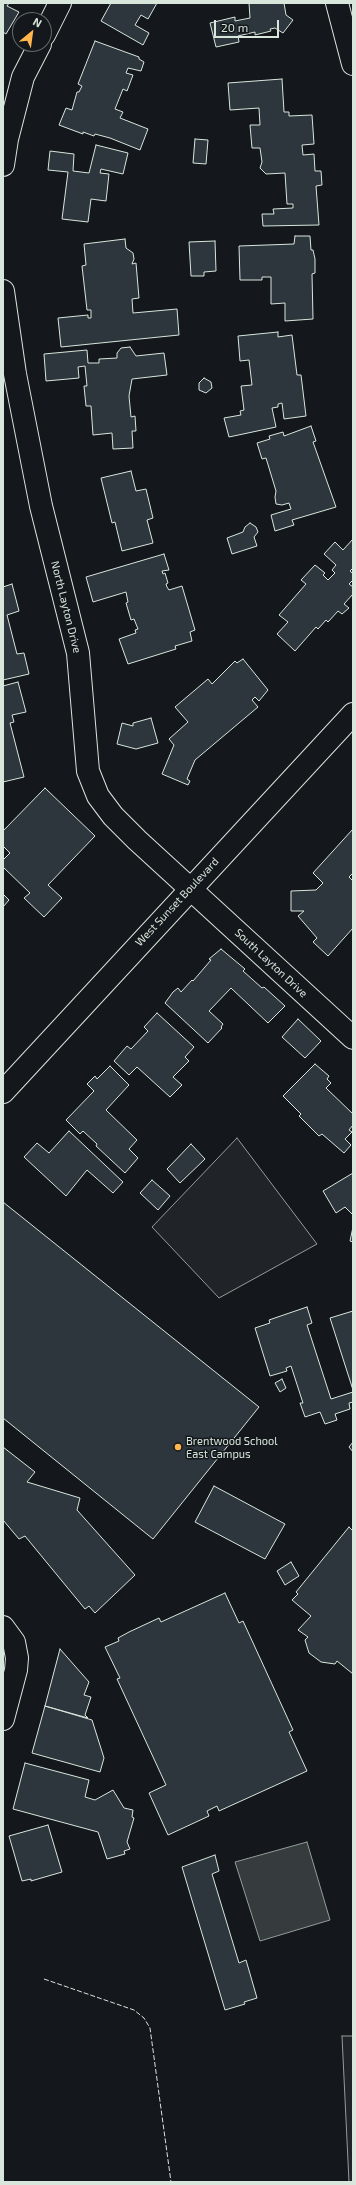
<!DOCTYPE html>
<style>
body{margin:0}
#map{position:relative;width:356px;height:2185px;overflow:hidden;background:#14181c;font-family:"Exo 2",sans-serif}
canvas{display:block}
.frame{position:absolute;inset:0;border:4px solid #d8e6dc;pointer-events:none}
.north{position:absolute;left:12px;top:12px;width:40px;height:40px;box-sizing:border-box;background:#14181c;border:1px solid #626a69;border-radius:50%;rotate:29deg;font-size:11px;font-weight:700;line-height:16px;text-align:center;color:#d8e6dc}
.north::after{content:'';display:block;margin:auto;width:14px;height:18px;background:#ffb74d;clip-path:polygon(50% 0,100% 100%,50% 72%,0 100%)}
.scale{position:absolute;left:214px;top:20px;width:65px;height:18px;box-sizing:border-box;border:2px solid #d8e6dc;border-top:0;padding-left:5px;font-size:12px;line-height:14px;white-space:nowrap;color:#d8e6dc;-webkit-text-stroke:3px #14181c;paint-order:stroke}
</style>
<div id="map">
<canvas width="356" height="2185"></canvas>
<div class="frame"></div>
<div class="north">N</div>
<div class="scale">20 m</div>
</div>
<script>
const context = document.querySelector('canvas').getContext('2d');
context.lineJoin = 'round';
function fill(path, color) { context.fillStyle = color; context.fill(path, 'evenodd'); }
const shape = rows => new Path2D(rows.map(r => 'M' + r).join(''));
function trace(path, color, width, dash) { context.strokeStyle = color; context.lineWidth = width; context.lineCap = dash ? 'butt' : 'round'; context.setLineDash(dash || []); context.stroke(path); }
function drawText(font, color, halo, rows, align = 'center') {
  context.font = font + ' "Exo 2",sans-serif'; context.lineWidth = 3; context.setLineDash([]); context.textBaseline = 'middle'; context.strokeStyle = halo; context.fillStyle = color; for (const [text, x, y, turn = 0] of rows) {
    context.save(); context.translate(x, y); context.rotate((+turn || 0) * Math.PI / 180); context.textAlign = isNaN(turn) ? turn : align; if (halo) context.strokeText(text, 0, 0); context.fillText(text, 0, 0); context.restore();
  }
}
const green = shape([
 [237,1138,317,1244,219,1298,152,1227,237,1138],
 [342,2036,353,2036,353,2182,349,2182,342,2036]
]);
const water = shape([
 [307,1842,330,1920,260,1941,235,1862,307,1842]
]);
const building = shape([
 [3,3,9,3,7,6,19,12,6,34,3,32,3,3],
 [111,3,157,3,148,19,141,15,135,25,149,33,143,45,101,21,111,3],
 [249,3,284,3,286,15,293,20,283,33,275,28,270,29,271,31,255,35,255,32,238,36,239,42,216,47,210,23,235,17,235,21,250,18,249,3],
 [95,41,139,57,139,59,144,62,141,71,128,68,126,73,133,75,127,91,123,89,115,109,123,112,120,118,148,129,140,150,110,138,95,134,94,136,83,132,83,134,59,125,66,108,72,110,77,92,79,92,82,86,78,84,95,41],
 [282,79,284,112,289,112,289,116,312,115,314,144,302,145,303,155,314,154,315,171,321,171,322,185,316,186,319,225,263,226,262,214,274,214,273,209,293,208,293,204,287,204,285,173,266,174,260,168,262,162,260,148,252,148,250,125,260,125,259,108,230,110,228,83,282,79],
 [195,139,208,140,206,164,193,163,195,139],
 [96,145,128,153,123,174,101,169,100,173,109,174,106,201,91,199,88,222,62,219,68,172,48,170,50,151,74,154,73,171,89,173,96,145],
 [295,236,310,236,311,250,313,250,315,259,315,273,312,274,313,319,285,321,285,303,271,304,271,277,262,277,262,280,240,280,239,246,294,244,295,236],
 [125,239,126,248,133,253,134,259,132,264,136,263,139,298,132,299,133,313,177,309,179,335,61,347,58,318,88,315,88,318,91,318,91,310,87,310,82,266,86,265,84,244,125,239],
 [215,241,216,271,204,272,204,276,191,276,189,242,215,241],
 [278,332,278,337,292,335,297,375,301,375,306,416,284,419,282,403,278,404,278,407,272,408,276,427,229,437,224,418,241,415,240,411,244,410,241,386,252,385,249,360,240,361,238,336,278,332],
 [130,347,136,356,164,353,167,375,132,379,129,396,131,417,135,416,136,431,132,431,133,448,113,449,112,433,93,435,91,406,86,406,84,386,87,386,85,366,78,367,79,378,46,381,44,354,87,350,88,363,99,363,99,359,117,358,117,353,121,348,130,347],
 [204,378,211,382,212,388,206,393,199,390,199,383,204,378],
 [311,426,316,441,313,442,336,507,292,520,294,525,275,531,271,515,291,509,289,503,282,505,276,504,275,497,276,491,266,458,262,459,257,443,270,439,269,436,283,432,284,436,311,426],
 [131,471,136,491,146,489,153,518,147,520,153,543,122,551,115,522,112,523,101,478,131,471],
 [250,523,256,527,258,532,254,537,257,546,232,554,227,538,243,532,245,527,250,523],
 [353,539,353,568,350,571,353,574,353,580,349,584,353,587,353,594,344,604,349,608,342,614,338,611,328,622,326,620,318,629,316,627,295,651,277,634,288,622,279,615,306,584,301,580,315,565,325,573,323,575,328,580,335,573,332,570,336,565,324,554,335,542,343,550,353,539],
 [164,554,169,570,162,571,163,574,165,573,168,583,166,584,167,587,169,590,182,586,195,630,190,632,192,641,175,646,176,649,128,664,119,639,136,633,135,630,138,629,134,619,131,620,126,603,128,602,126,592,93,602,86,577,164,554],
 [12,584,19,611,7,615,17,654,24,653,29,674,3,680,3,587,12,584],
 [243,659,268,690,259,701,255,697,252,700,258,707,195,760,187,779,190,781,188,785,162,774,174,745,169,739,188,722,175,707,208,679,212,684,235,661,237,663,243,659],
 [18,682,26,712,12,715,14,722,10,723,24,777,3,782,3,686,18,682],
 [151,718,158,743,136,749,117,744,122,723,133,726,133,723,151,718],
 [45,788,95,836,48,885,62,898,44,917,24,898,30,893,3,867,3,860,10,853,3,846,3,831,45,788],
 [353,829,353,873,349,877,353,881,353,928,328,956,313,942,317,938,298,916,304,911,291,911,291,891,316,890,323,883,313,873,353,829],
 [3,894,9,900,3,907,3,894],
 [221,949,245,969,243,971,262,988,264,987,285,1006,268,1023,231,988,209,1011,223,1024,221,1027,222,1028,208,1043,165,1003,173,992,178,988,181,992,192,980,193,981,211,960,209,959,221,949],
 [157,1013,194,1047,185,1057,189,1061,173,1077,182,1085,170,1097,137,1067,129,1075,114,1061,127,1046,131,1049,148,1031,144,1027,157,1013],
 [298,1019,321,1041,305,1058,282,1037,298,1019],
 [315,1064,329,1076,327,1079,331,1083,326,1088,353,1114,353,1125,349,1130,352,1132,345,1139,351,1145,344,1153,322,1134,319,1136,299,1116,301,1114,283,1096,315,1064],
 [110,1066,129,1085,106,1110,137,1140,129,1149,138,1158,125,1173,96,1146,97,1144,83,1131,80,1134,66,1120,94,1091,87,1084,95,1076,97,1079,110,1066],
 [69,1131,123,1182,113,1193,87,1170,66,1196,24,1157,37,1143,49,1153,69,1131],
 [191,1144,205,1159,180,1183,167,1169,191,1144],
 [353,1173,353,1215,345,1207,336,1213,323,1191,353,1173],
 [152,1180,170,1196,158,1210,140,1193,152,1180],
 [3,1202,259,1407,153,1539,3,1418,3,1202],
 [353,1227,353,1242,350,1241,353,1227],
 [307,1307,312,1323,307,1325,331,1399,353,1392,353,1402,349,1403,350,1409,335,1414,337,1420,325,1424,320,1412,305,1417,300,1403,303,1403,291,1366,286,1368,287,1371,270,1376,255,1328,270,1323,269,1320,307,1307],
 [353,1311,353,1390,330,1318,353,1311],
 [282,1379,286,1388,280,1392,275,1383,282,1379],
 [353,1442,353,1452,349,1447,353,1442],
 [3,1447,35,1472,27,1482,80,1498,77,1510,135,1575,95,1613,89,1606,85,1609,25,1536,19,1539,3,1520,3,1447],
 [214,1486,285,1524,265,1559,195,1522,214,1486],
 [349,1527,353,1531,353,1674,337,1661,335,1664,321,1662,309,1653,305,1640,308,1637,298,1630,311,1616,292,1600,298,1594,296,1592,349,1527],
 [291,1562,299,1576,285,1585,277,1571,291,1562],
 [225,1593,239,1623,243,1621,293,1730,289,1732,307,1771,219,1811,217,1806,207,1811,209,1816,168,1835,149,1793,166,1785,117,1679,120,1678,105,1647,119,1641,118,1638,129,1632,159,1618,161,1622,225,1593],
 [60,1649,89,1682,84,1695,91,1697,85,1715,88,1718,45,1706,60,1649],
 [45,1706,92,1720,104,1758,100,1772,32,1753,45,1706],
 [25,1763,89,1780,85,1797,95,1800,113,1790,124,1808,133,1810,132,1817,134,1818,127,1842,130,1849,124,1851,125,1854,107,1859,98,1832,13,1809,25,1763],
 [48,1825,62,1872,31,1881,31,1879,22,1881,9,1836,48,1825],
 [215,1855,219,1871,212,1874,239,1963,246,1960,257,1998,244,2002,245,2004,225,2010,182,1867,215,1855]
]);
const minor = shape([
 [337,3,353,64],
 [44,35,60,3],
 [3,165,7,139,23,77,40,44],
 [3,291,15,374,41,506,78,653,88,771,98,796,113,816,137,840,353,1038],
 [3,1627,14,1642,17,1658,16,1670,3,1719]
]);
const major = shape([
 [3,1092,353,714]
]);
const fence = shape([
 [44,1979,134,2010,144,2018,150,2028,171,2182]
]);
const markers = [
 [178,1447,4,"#ffb74d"]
];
const streetNames = [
 ["North Layton Drive",66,607,76],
 ["West Sunset Boulevard",177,902,-47],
 ["South Layton Drive",271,963,43]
];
const poiNames = [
 ["Brentwood School",186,1441],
 ["East Campus",186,1454]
];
fill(green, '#202428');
trace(green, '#939e99', 1);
fill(water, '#363b3e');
trace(water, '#939e99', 1);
fill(building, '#2c363c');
trace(building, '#d8e6dc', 1);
trace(minor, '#d8e6dc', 24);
trace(major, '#d8e6dc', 24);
trace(minor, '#14181c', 22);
trace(major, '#14181c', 22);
trace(fence, '#d8e6dc', 1, [5, 2]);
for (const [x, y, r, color] of markers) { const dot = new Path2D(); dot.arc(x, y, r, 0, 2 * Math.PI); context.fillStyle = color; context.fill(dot); trace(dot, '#14181c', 1.5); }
drawText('11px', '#d8e6dc', '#14181c', streetNames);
drawText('11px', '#d8e6dc', '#14181c', poiNames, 'left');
</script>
